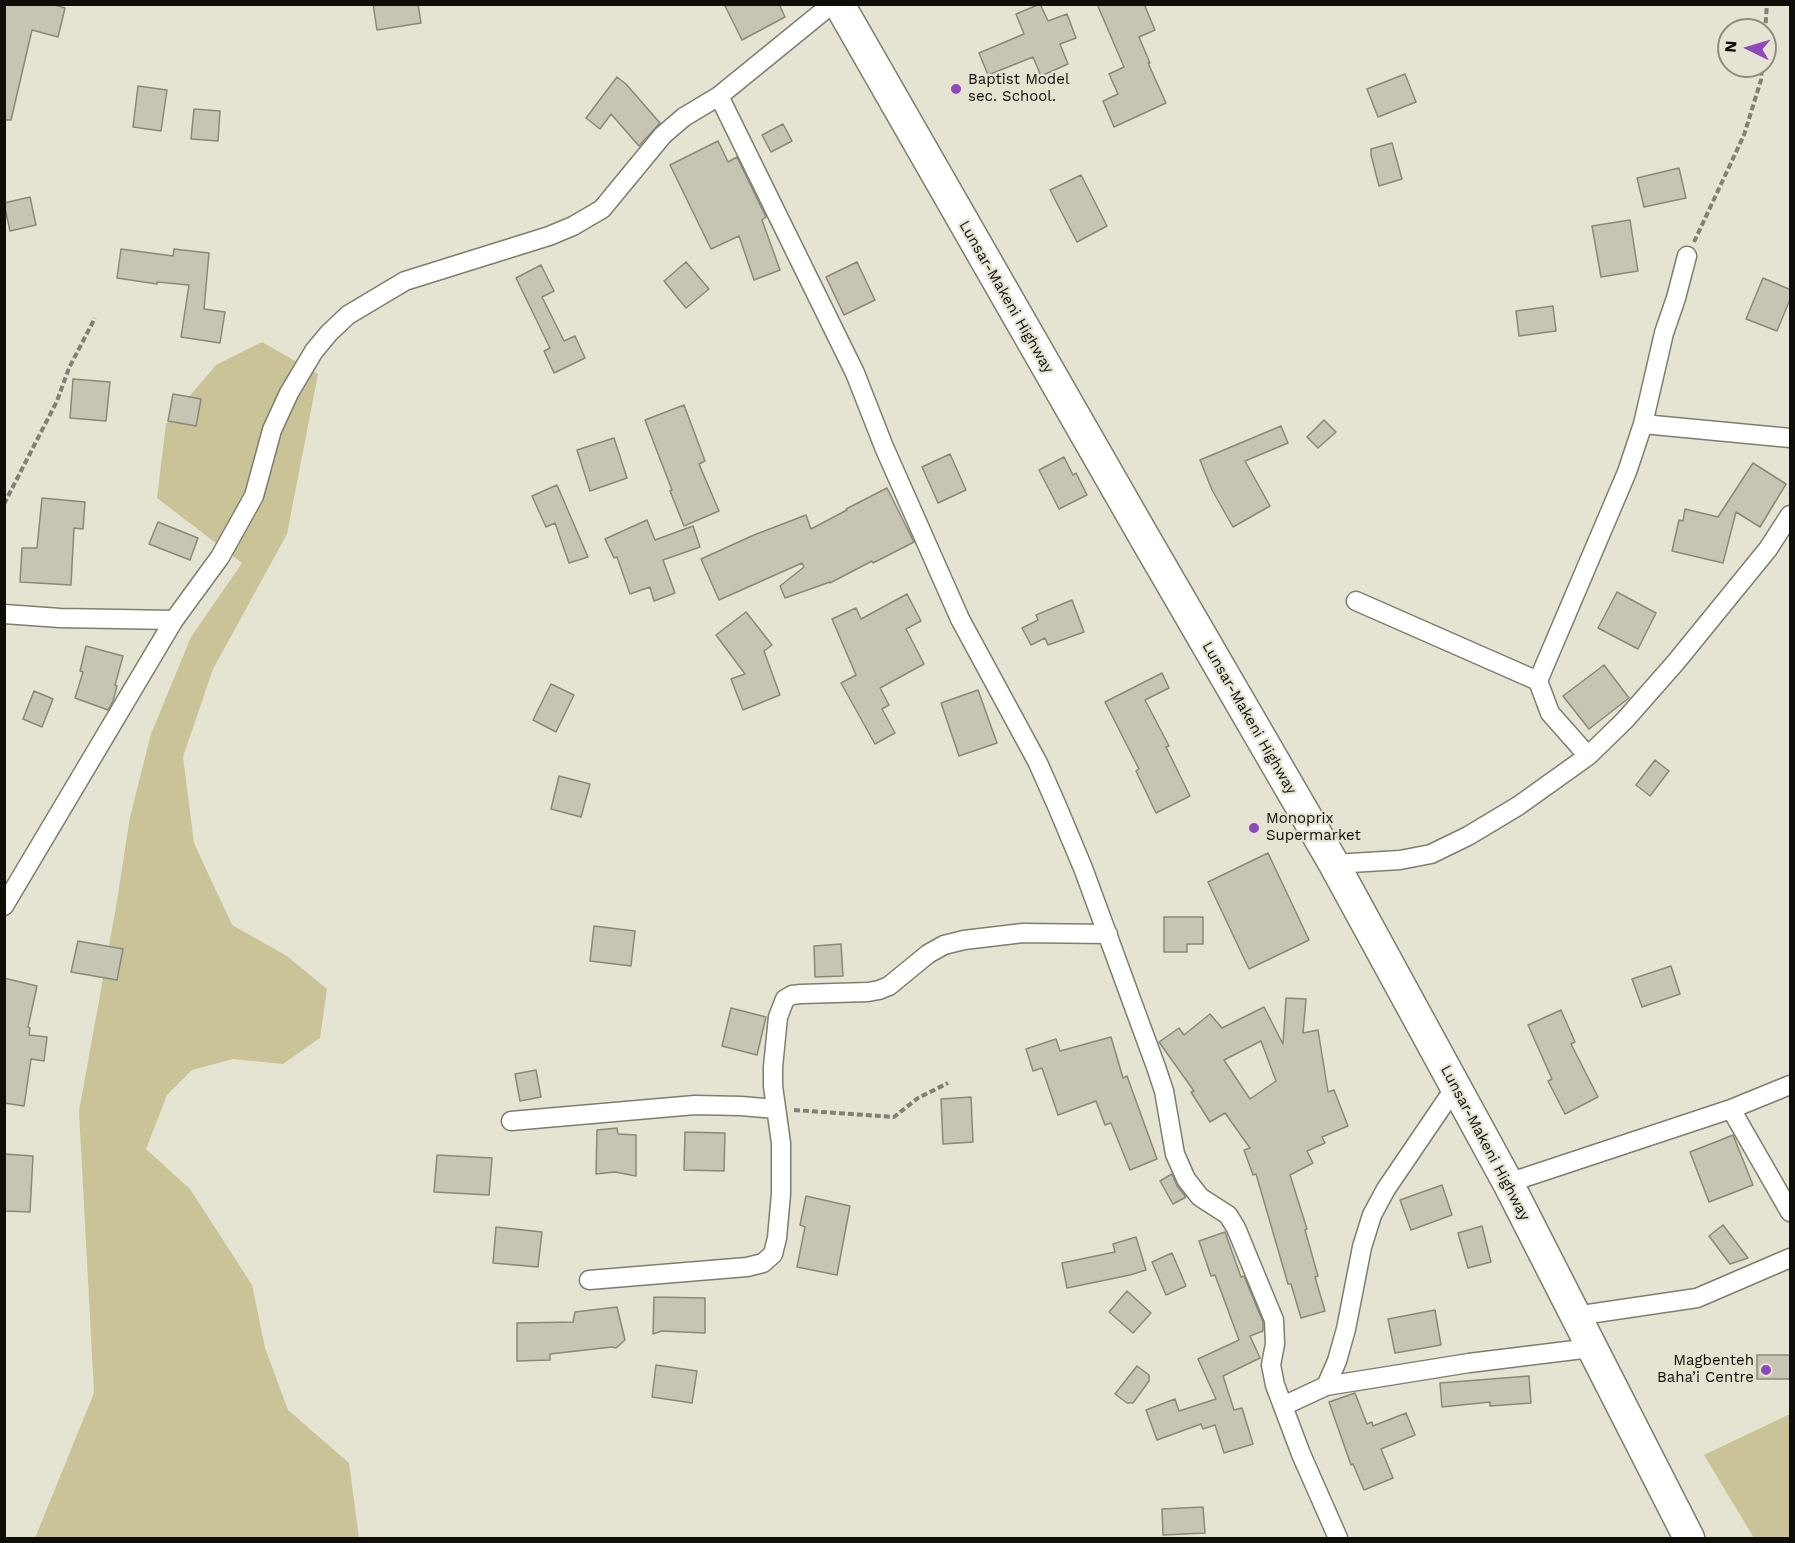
<!DOCTYPE html>
<meta charset="utf-8">
<style>
body{margin:0}
#map{position:relative;width:1795px;height:1543px;overflow:hidden;background:#e5e3d1;font-family:"Work Sans",sans-serif}
canvas{display:block}
.frame{position:absolute;inset:0;border:6px solid #0e0d08;pointer-events:none}
.north{position:absolute;left:1717px;top:18px;width:60px;height:60px;box-sizing:border-box;background:#e5e3d1;border:2px solid #8f8d81;border-radius:50%;rotate:275deg;font-size:16px;font-weight:700;line-height:24px;text-align:center;color:#0e0d08}
.north::after{content:'';display:block;margin:auto;width:21px;height:27px;background:#8f48bb;clip-path:polygon(50% 0,100% 100%,50% 72%,0 100%)}
</style>
<div id="map">
<canvas width="1795" height="1543"></canvas>
<div class="frame"></div>
<div class="north">N</div>
</div>
<script>
const context = document.querySelector('canvas').getContext('2d');
context.lineJoin = 'round';
function fill(path, color) { context.fillStyle = color; context.fill(path, 'evenodd'); }
const shape = rows => new Path2D(rows.map(r => 'M' + r).join(''));
function trace(path, color, width, dash) { context.strokeStyle = color; context.lineWidth = width; context.lineCap = dash ? 'butt' : 'round'; context.setLineDash(dash || []); context.stroke(path); }
function drawText(font, color, halo, rows, align = 'center') {
  context.font = font + ' "Work Sans",sans-serif'; context.lineWidth = 4.5; context.setLineDash([]); context.textBaseline = 'middle'; context.strokeStyle = halo; context.fillStyle = color; for (const [text, x, y, turn = 0] of rows) {
    context.save(); context.translate(x, y); context.rotate((+turn || 0) * Math.PI / 180); context.textAlign = isNaN(turn) ? turn : align; if (halo) context.strokeText(text, 0, 0); context.fillText(text, 0, 0); context.restore();
  }
}
const green = shape([
 [262,342,318,374,287,534,213,669,183,757,194,843,232,925,287,956,327,989,320,1038,283,1064,233,1059,192,1070,167,1095,146,1149,190,1189,252,1285,265,1348,288,1410,349,1463,359,1538,35,1538,94,1393,79,1111,116,907,130,817,151,734,191,637,242,563,157,498,166,424,216,365],
 [1790,1414,1790,1538,1754,1538,1704,1455]
]);
const building = shape([
 [4,4,51,4,65,8,58,37,32,30,11,120,4,120,4,4],
 [373,4,418,4,421,23,377,30,373,4],
 [724,4,779,4,785,17,742,40,724,4],
 [1040,4,1048,21,1067,14,1076,38,1060,44,1068,64,1041,76,1033,57,988,75,979,53,1024,34,1016,14,1040,4],
 [1097,4,1144,4,1155,30,1139,37,1150,63,1148,63,1166,103,1114,127,1103,101,1118,94,1109,74,1124,67,1097,4],
 [1405,74,1416,102,1378,117,1367,89,1405,74],
 [617,77,626,84,660,123,639,146,611,114,600,129,586,118,617,77],
 [138,86,167,90,161,131,133,127,138,86],
 [194,109,220,111,218,141,191,139,194,109],
 [783,124,792,141,771,152,762,135,783,124],
 [718,141,728,162,737,157,766,217,762,220,780,270,754,280,739,236,711,249,670,165,718,141],
 [1392,143,1402,179,1379,186,1371,155,1371,149,1392,143],
 [1679,168,1686,198,1644,207,1637,178,1679,168],
 [1081,175,1107,226,1077,242,1050,190,1081,175],
 [30,197,36,225,10,231,4,203,30,197],
 [1630,220,1638,271,1601,277,1592,226,1630,220],
 [121,249,173,256,174,249,209,253,204,309,225,312,220,343,181,337,189,285,157,282,157,284,117,278,121,249],
 [686,262,709,289,686,308,664,281,686,262],
 [857,262,875,300,844,315,826,277,857,262],
 [541,265,554,291,542,297,564,341,575,336,585,358,554,373,544,351,550,348,516,278,541,265],
 [1763,278,1791,290,1791,297,1777,331,1746,319,1763,278],
 [1553,306,1556,331,1519,336,1516,311,1553,306],
 [73,379,110,382,106,421,70,418,73,379],
 [173,394,201,399,196,426,168,421,173,394],
 [684,405,705,461,699,464,719,511,684,526,670,491,672,490,645,420,684,405],
 [1324,420,1336,432,1318,448,1307,437,1324,420],
 [1281,426,1288,443,1245,461,1270,506,1233,527,1212,490,1200,460,1281,426],
 [614,438,627,478,590,491,577,450,614,438],
 [950,454,966,490,938,503,922,467,950,454],
 [1064,457,1073,475,1076,473,1087,495,1059,509,1039,470,1064,457],
 [1753,463,1786,484,1760,527,1736,512,1723,563,1672,551,1679,520,1683,521,1685,509,1718,517,1753,463],
 [557,485,588,557,569,563,555,523,546,527,532,496,557,485],
 [887,488,914,542,873,563,872,561,830,583,830,582,785,598,780,586,804,567,802,563,719,600,701,559,754,535,806,515,811,529,847,510,846,509,887,488],
 [42,498,85,502,83,529,74,528,71,585,20,582,22,548,37,548,42,498],
 [647,520,655,540,693,526,700,547,663,560,675,593,654,601,650,587,630,594,617,557,614,558,605,539,647,520],
 [158,522,198,538,190,560,149,544,158,522],
 [1617,592,1656,613,1638,649,1598,628,1617,592],
 [907,594,921,621,906,629,924,664,880,688,889,705,882,709,895,733,875,744,841,683,856,675,832,619,856,608,861,619,907,594],
 [1072,600,1084,632,1048,645,1045,638,1031,645,1022,628,1038,620,1036,615,1072,600],
 [746,612,772,645,764,651,780,695,743,710,731,679,745,674,716,635,746,612],
 [86,646,123,656,115,685,117,686,113,701,108,710,75,698,83,672,80,671,86,646],
 [1604,665,1629,698,1589,729,1563,696,1604,665],
 [1162,673,1169,688,1145,700,1169,746,1166,747,1190,796,1156,813,1136,771,1139,769,1105,702,1162,673],
 [551,684,574,695,556,732,533,720,551,684],
 [978,690,997,743,959,756,941,703,978,690],
 [34,691,53,699,42,727,23,719,34,691],
 [1655,760,1669,771,1650,796,1636,785,1655,760],
 [559,776,590,784,581,817,551,809,559,776],
 [1268,853,1309,940,1249,969,1208,882,1268,853],
 [1164,917,1203,917,1203,944,1187,944,1187,952,1164,952,1164,917],
 [594,926,635,931,631,966,590,961,594,926],
 [78,941,123,949,117,980,71,972,78,941],
 [841,944,843,976,815,977,814,946,841,944],
 [1671,966,1680,994,1642,1007,1632,979,1671,966],
 [4,978,37,986,28,1027,30,1028,29,1035,47,1037,44,1061,31,1059,24,1106,4,1103,4,978],
 [1286,998,1306,999,1303,1033,1318,1030,1328,1092,1334,1090,1348,1126,1322,1137,1325,1143,1307,1151,1313,1163,1290,1175,1307,1229,1305,1230,1318,1276,1315,1277,1325,1311,1301,1318,1291,1284,1288,1284,1256,1174,1253,1175,1244,1150,1250,1148,1225,1113,1210,1122,1191,1092,1194,1091,1159,1042,1179,1028,1184,1035,1210,1014,1222,1028,1264,1007,1283,1044,1286,998],
 [1261,1041,1276,1081,1250,1099,1224,1060,1261,1041],
 [731,1008,766,1017,757,1055,722,1046,731,1008],
 [1561,1010,1575,1042,1571,1044,1598,1097,1565,1114,1548,1081,1552,1079,1528,1025,1561,1010],
 [1111,1037,1123,1078,1127,1076,1157,1159,1130,1170,1111,1123,1105,1125,1096,1101,1058,1115,1042,1068,1033,1071,1026,1049,1056,1039,1060,1051,1111,1037],
 [536,1070,541,1097,520,1101,515,1074,536,1070],
 [971,1097,973,1142,943,1144,941,1099,971,1097],
 [617,1128,618,1134,636,1135,636,1176,615,1172,596,1174,597,1130,617,1128],
 [685,1132,725,1133,724,1171,684,1170,685,1132],
 [1733,1135,1753,1185,1709,1202,1690,1152,1733,1135],
 [4,1154,33,1156,30,1212,4,1211,4,1154],
 [437,1155,492,1158,489,1195,434,1192,437,1155],
 [1172,1174,1177,1186,1186,1197,1173,1204,1160,1181,1172,1174],
 [1442,1185,1452,1215,1411,1230,1400,1200,1442,1185],
 [806,1196,850,1206,837,1275,797,1267,805,1227,800,1225,806,1196],
 [1723,1225,1748,1258,1730,1264,1709,1236,1723,1225],
 [1482,1226,1491,1262,1468,1268,1458,1233,1482,1226],
 [496,1227,542,1232,538,1267,493,1263,496,1227],
 [1225,1232,1241,1277,1244,1276,1263,1322,1263,1331,1250,1336,1260,1358,1223,1376,1234,1410,1242,1408,1253,1444,1224,1453,1215,1425,1203,1429,1201,1424,1157,1440,1146,1410,1175,1399,1179,1411,1216,1399,1198,1359,1239,1340,1215,1275,1211,1276,1199,1241,1225,1232],
 [1136,1237,1146,1270,1130,1275,1067,1288,1062,1263,1115,1252,1113,1244,1136,1237],
 [1172,1253,1186,1286,1166,1295,1152,1262,1172,1253],
 [1127,1291,1151,1313,1133,1333,1109,1312,1127,1291],
 [654,1297,705,1298,705,1333,662,1331,653,1334,654,1297],
 [617,1307,625,1340,616,1348,612,1347,550,1354,550,1360,517,1361,517,1323,573,1322,575,1312,617,1307],
 [1435,1310,1441,1345,1395,1353,1388,1319,1435,1310],
 [1757,1355,1791,1355,1791,1379,1757,1379,1757,1355],
 [656,1365,697,1371,692,1403,652,1397,656,1365],
 [1137,1366,1149,1375,1149,1381,1133,1403,1127,1403,1115,1394,1137,1366],
 [1529,1376,1531,1403,1490,1406,1490,1402,1442,1407,1440,1383,1529,1376],
 [1355,1393,1367,1424,1372,1422,1373,1426,1406,1413,1415,1435,1381,1449,1393,1478,1364,1490,1353,1464,1351,1465,1329,1402,1355,1393],
 [1203,1507,1205,1533,1163,1535,1162,1509,1203,1507]
]);
const path = shape([
 [1765,32,1767,4],
 [1694,242,1744,135,1761,80,1762,66],
 [4,504,57,401,69,368,95,318],
 [794,1110,894,1117,918,1098,948,1083]
]);
const minor = shape([
 [719,96,855,373,884,447,960,619,1038,763,1057,806,1083,868,1156,1067,1164,1091,1175,1154,1186,1179,1200,1197,1228,1215,1236,1228,1274,1320,1275,1344,1271,1365,1275,1385,1301,1454,1338,1538],
 [1643,424,1790,438],
 [1356,601,1538,681,1550,713,1588,756],
 [4,614,60,618,174,620],
 [1538,681,1627,472,1643,424,1664,333,1676,298,1687,256],
 [1334,864,1400,860,1431,854,1468,836,1518,806,1588,756,1625,720,1676,662,1768,549,1790,515],
 [4,906,174,620,220,557,254,496,272,430,289,393,314,351,329,333,348,315,405,281,549,236,573,226,602,209,663,135,684,117,719,96,832,4],
 [1731,1109,1790,1212],
 [511,1121,695,1105,741,1106,776,1109],
 [1508,1183,1731,1109,1790,1085],
 [589,1280,747,1267,763,1263,773,1254,777,1238,781,1194,781,1143,773,1086,773,1067,778,1017,785,999,792,995,801,994,868,992,879,990,889,986,928,954,944,945,964,940,1023,933,1108,934],
 [1575,1316,1697,1298,1790,1258],
 [1326,1386,1469,1363,1591,1348],
 [1283,1406,1326,1386,1337,1361,1346,1329,1362,1247,1372,1215,1386,1189,1456,1086]
]);
const primary = shape([
 [839,4,1146,540,1334,864,1508,1183,1689,1538]
]);
const markers = [
 [956,89,6,"#8f48bb"],
 [1254,828,6,"#8f48bb"],
 [1766,1370,6,"#8f48bb"]
];
const poiNames = [
 ["Baptist Model",968,80],
 ["sec. School.",968,97],
 ["Monoprix",1266,819],
 ["Supermarket",1266,836],
 ["Magbenteh",1754,1361,"right"],
 ["Baha’i Centre",1754,1378,"right"]
];
const streetNames = [
 ["Lunsar-Makeni Highway",1006,297,60],
 ["Lunsar-Makeni Highway",1249,718,60],
 ["Lunsar-Makeni Highway",1485,1143,62]
];
fill(green, '#cac398');
fill(building, '#c6c4b3');
trace(building, '#8a8878', 1.5);
trace(minor, '#7f7d6d', 21);
trace(primary, '#7f7d6d', 33);
trace(path, '#818074', 4, [6, 3]);
trace(minor, '#fff', 18);
trace(primary, '#fff', 30);
for (const [x, y, r, color] of markers) { const dot = new Path2D(); dot.arc(x, y, r, 0, 2 * Math.PI); context.fillStyle = color; context.fill(dot); trace(dot, '#e5e3d1', 2); }
drawText('15px', '#0e0d08', '#e5e3d1', poiNames, 'left');
drawText('15px', '#0e0d08', '#e5e3d1', streetNames);
</script>
